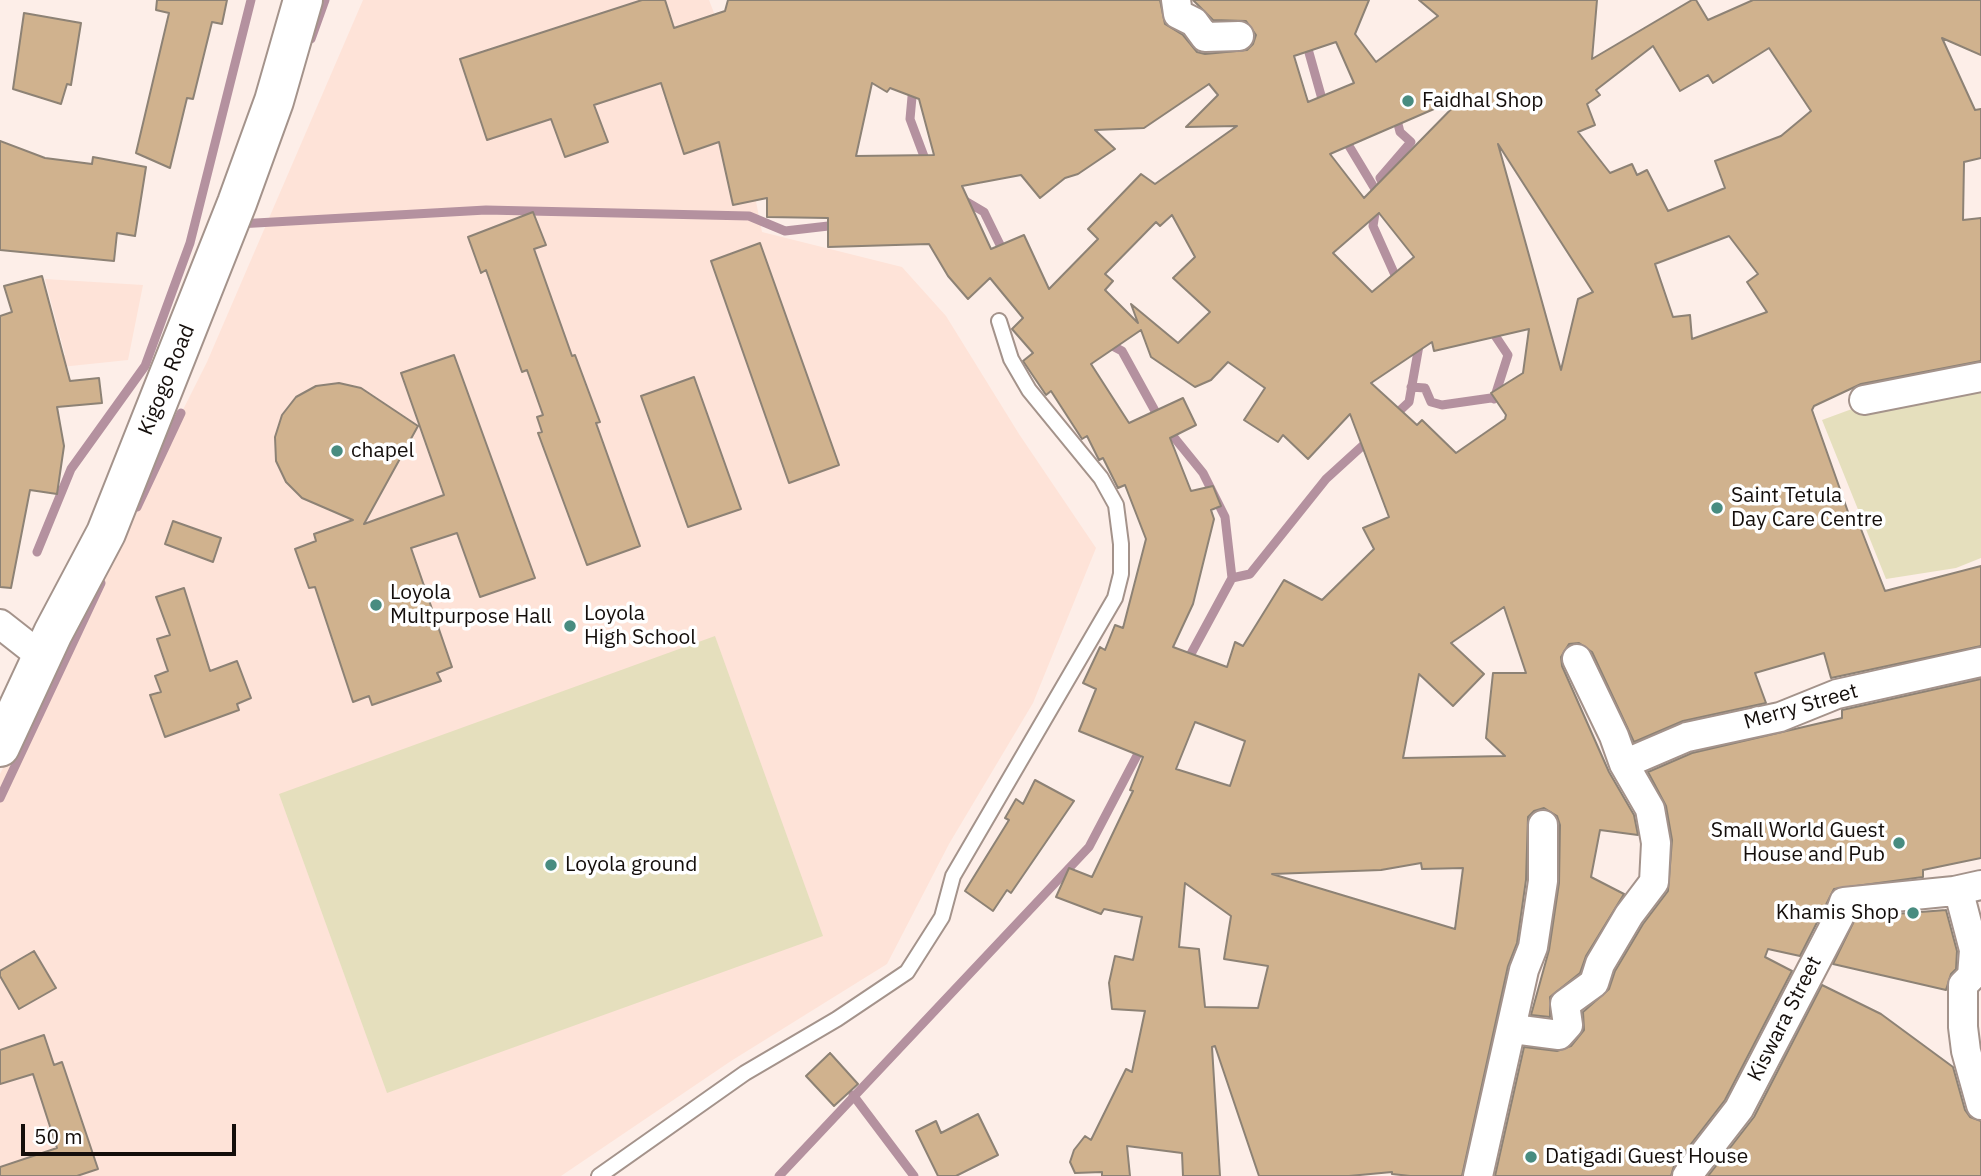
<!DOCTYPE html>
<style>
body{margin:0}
#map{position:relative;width:1981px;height:1176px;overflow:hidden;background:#fdeee8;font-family:"IBM Plex Sans",sans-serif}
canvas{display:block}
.scale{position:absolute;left:21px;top:1124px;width:215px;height:32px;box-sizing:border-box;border:4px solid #140e0b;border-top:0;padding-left:9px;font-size:21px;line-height:24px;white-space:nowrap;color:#140e0b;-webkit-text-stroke:5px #fff;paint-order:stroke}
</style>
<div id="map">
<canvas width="1981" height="1176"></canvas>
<div class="scale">50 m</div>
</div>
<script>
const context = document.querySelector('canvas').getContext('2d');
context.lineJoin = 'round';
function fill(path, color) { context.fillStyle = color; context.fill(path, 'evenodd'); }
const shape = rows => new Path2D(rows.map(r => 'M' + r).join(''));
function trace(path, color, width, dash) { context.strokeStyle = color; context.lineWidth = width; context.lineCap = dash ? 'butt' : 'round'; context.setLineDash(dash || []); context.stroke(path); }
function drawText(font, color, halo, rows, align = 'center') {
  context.font = font + ' "IBM Plex Sans",sans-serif'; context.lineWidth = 7; context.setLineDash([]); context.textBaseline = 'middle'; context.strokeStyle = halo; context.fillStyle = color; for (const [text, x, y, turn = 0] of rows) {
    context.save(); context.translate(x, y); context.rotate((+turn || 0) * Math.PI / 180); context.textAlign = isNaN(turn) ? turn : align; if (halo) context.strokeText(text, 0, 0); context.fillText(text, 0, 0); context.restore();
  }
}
const built = shape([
 [363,0,709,0,724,39,762,232,902,267,946,316,1019,434,1096,548,1033,703,949,844,887,964,731,1061,561,1176,0,1176,0,774,207,362],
 [45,279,143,285,128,360,61,367,59,357,65,355]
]);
const green = shape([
 [1981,384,1981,558,1956,568,1886,579,1822,420,1890,395],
 [715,636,823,936,387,1093,279,794]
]);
const stream = shape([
 [311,39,325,0],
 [1306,42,1324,106],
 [913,86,910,119,928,167],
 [1343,136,1378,194,1373,226,1399,284],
 [1385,189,1380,178,1411,142,1400,132,1398,124],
 [962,199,984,212,1005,255],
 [238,224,486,210,749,216,785,231,837,225],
 [1490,328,1508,355,1494,399],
 [1107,343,1122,351,1160,420,1203,473,1225,517,1232,578],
 [1411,387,1425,388,1431,402,1442,405,1505,396],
 [1394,416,1409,402,1420,340],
 [137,507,181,413],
 [37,552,71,469,145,366,190,243,251,0],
 [1186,663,1232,578,1250,574,1326,479,1371,438],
 [0,798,101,583],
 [853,1095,914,1176],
 [779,1176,1089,847,1142,746]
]);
const building = shape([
 [157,0,227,0,222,24,212,22,193,99,187,98,170,168,136,153,169,13,156,10,157,0],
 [642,0,665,0,674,28,725,11,728,0,1160,0,1165,24,1183,35,1197,52,1205,54,1247,50,1253,44,1256,35,1246,21,1213,20,1193,0,1369,0,1355,34,1376,62,1438,16,1419,0,1597,0,1592,59,1692,0,1696,0,1708,20,1753,0,1981,0,1981,55,1942,38,1975,110,1981,109,1981,158,1964,162,1963,220,1981,218,1981,361,1861,384,1814,406,1812,410,1853,526,1859,524,1885,591,1981,566,1981,646,1831,678,1824,653,1755,673,1766,703,1683,721,1634,742,1592,652,1579,643,1569,644,1561,657,1562,666,1609,772,1634,815,1638,835,1600,830,1591,877,1624,894,1586,956,1580,973,1550,997,1550,1017,1531,1015,1549,950,1559,883,1560,825,1557,816,1544,808,1534,811,1528,817,1526,880,1517,943,1508,966,1462,1176,1410,1176,1392,1174,1392,1172,1349,1176,1259,1176,1215,1046,1212,1047,1220,1176,1183,1176,1182,1153,1127,1146,1130,1176,1102,1176,1102,1172,1075,1173,1070,1162,1074,1150,1085,1136,1091,1140,1126,1069,1132,1072,1145,1011,1112,1009,1109,983,1115,956,1133,960,1142,917,1104,909,1101,914,1056,897,1069,868,1092,877,1133,791,1130,790,1143,757,1079,731,1096,689,1083,683,1100,647,1105,650,1115,625,1123,628,1146,539,1125,485,1118,488,1103,458,1099,460,1087,436,1082,439,1051,391,1046,395,1023,361,1033,353,1012,329,1023,318,990,278,968,299,948,276,929,244,828,247,828,218,767,217,767,198,733,205,719,142,684,154,661,83,594,105,608,142,565,157,551,119,487,140,460,59,642,0],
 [1336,42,1354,83,1308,102,1294,56,1336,42],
 [1653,46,1680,91,1708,75,1713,83,1769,48,1811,111,1781,136,1715,161,1725,188,1668,211,1647,170,1637,175,1632,164,1610,173,1578,132,1595,125,1587,104,1600,95,1596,90,1653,46],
 [872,83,887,92,890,88,919,99,934,155,856,156,872,83],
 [1209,84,1218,95,1186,127,1237,126,1155,184,1141,174,1088,229,1098,239,1049,289,1024,235,991,249,962,186,1021,175,1040,198,1065,178,1078,174,1115,149,1095,130,1144,128,1209,84],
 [1464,96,1364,198,1330,154,1464,96],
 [1498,144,1593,292,1578,299,1561,370,1498,144],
 [1379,213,1414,257,1372,292,1333,253,1379,213],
 [1172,215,1195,257,1173,278,1210,312,1178,343,1131,304,1138,323,1105,290,1113,281,1105,274,1156,222,1160,226,1172,215],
 [1729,236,1758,274,1747,282,1767,312,1692,339,1690,315,1673,317,1655,264,1729,236],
 [1529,329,1523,373,1491,393,1506,415,1505,419,1456,453,1422,420,1417,425,1371,383,1432,342,1434,351,1529,329],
 [1141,330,1151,357,1195,387,1211,380,1228,362,1265,388,1244,420,1278,442,1283,435,1308,459,1350,414,1389,517,1363,528,1374,549,1322,600,1284,580,1243,646,1235,642,1227,667,1173,647,1193,604,1214,519,1211,510,1221,506,1213,486,1191,491,1170,438,1196,425,1183,398,1129,423,1091,364,1141,330],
 [1504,607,1526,673,1493,673,1486,738,1505,756,1403,758,1419,674,1453,706,1484,674,1451,643,1504,607],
 [1195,722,1245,741,1230,786,1176,769,1195,722],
 [1421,863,1422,869,1463,868,1455,929,1272,874,1381,870,1421,863],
 [1185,883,1231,916,1224,959,1268,966,1258,1008,1205,1007,1199,949,1179,947,1185,883],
 [24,13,81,23,71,85,67,84,61,104,13,89,24,13],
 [0,141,45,158,92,164,93,157,146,167,135,236,117,233,114,261,0,250,0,141],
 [533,212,546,245,534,249,572,356,575,355,600,422,596,423,640,546,587,565,538,433,542,432,537,417,543,415,527,370,522,372,486,270,481,273,468,237,533,212],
 [760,243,839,465,789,483,711,261,760,243],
 [42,276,70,381,99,378,102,403,57,407,64,446,57,494,30,490,11,588,0,587,0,316,12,312,4,286,42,276],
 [454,355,535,578,480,597,457,533,411,548,452,667,437,673,441,681,372,705,369,696,353,702,315,587,309,588,295,549,316,541,314,534,353,520,302,498,286,482,276,461,275,437,282,415,296,397,316,386,339,383,361,388,418,426,364,524,444,495,401,373,454,355],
 [694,377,741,509,688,527,641,396,694,377],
 [173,521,221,538,213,562,165,544,173,521],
 [184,588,210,671,237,661,251,698,237,704,239,710,165,737,150,695,161,692,155,676,168,671,157,639,170,635,156,597,184,588],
 [1981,679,1981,858,1923,870,1923,877,1834,889,1800,956,1768,949,1765,957,1792,971,1725,1100,1674,1166,1671,1176,1495,1176,1524,1047,1557,1051,1571,1046,1584,1030,1583,1012,1609,989,1615,971,1643,924,1668,891,1672,840,1666,806,1648,772,1692,753,1842,718,1842,710,1981,679],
 [1035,780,1074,801,1011,893,1007,890,993,911,965,891,1009,820,1005,818,1016,799,1023,804,1035,780],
 [1946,910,1957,951,1956,969,1951,974,1946,990,1833,964,1856,917,1946,910],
 [34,951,56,988,19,1009,0,976,0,971,34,951],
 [1822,985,1881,1014,1953,1067,1965,1110,1970,1117,1981,1121,1981,1176,1708,1176,1754,1117,1822,985],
 [44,1035,54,1065,62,1062,98,1169,77,1176,0,1176,0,1167,57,1148,33,1074,0,1084,0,1050,44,1035],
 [830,1053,858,1084,834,1106,806,1076,830,1053],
 [978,1114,998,1155,956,1176,938,1176,916,1131,936,1121,941,1133,978,1114]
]);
const lane = shape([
 [599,1176,745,1073,837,1019,907,972,942,917,953,876,1115,598,1121,574,1121,544,1116,505,1101,478,1029,390,1011,359,999,321]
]);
const street = shape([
 [1176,0,1178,14,1194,22,1205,37,1239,36],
 [1864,400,1981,377],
 [0,624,42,657],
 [1624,764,1687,737,1780,717,1837,694,1981,662],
 [1954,891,1961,900,1974,950,1972,976,1963,985,1963,1027,1966,1051,1981,1105],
 [1513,1029,1559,1035,1568,1025,1565,1004,1594,983,1600,964,1629,915,1654,882,1656,843,1650,809,1624,764,1614,736,1577,659],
 [1478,1176,1524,970,1533,947,1543,881,1543,825],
 [1687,1176,1739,1109,1839,917,1844,902,1954,891,1981,885]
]);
const secondary = shape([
 [0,747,53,633,106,533,237,203,274,101,303,0]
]);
const markers = [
 [1408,101,7,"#488c80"],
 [337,451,7,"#488c80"],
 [1717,508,7,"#488c80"],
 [376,605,7,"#488c80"],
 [570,626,7,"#488c80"],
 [1899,843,7,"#488c80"],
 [551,865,7,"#488c80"],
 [1913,913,7,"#488c80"],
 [1531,1157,7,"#488c80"]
];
const poiNames = [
 ["Faidhal Shop",1422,101],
 ["chapel",351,451],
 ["Saint Tetula",1731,496],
 ["Day Care Centre",1731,520],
 ["Loyola",390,593],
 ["Multpurpose Hall",390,617],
 ["Loyola",584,614],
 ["High School",584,638],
 ["Small World Guest",1885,831,"right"],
 ["House and Pub",1885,855,"right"],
 ["Loyola ground",565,865],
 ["Khamis Shop",1899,913,"right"],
 ["Datigadi Guest House",1545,1157]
];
const streetNames = [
 ["Kigogo Road",167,380,-68],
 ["Merry Street",1801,707,-16],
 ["Kiswara Street",1785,1019,-63]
];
fill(built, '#fee3d8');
fill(green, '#e5dfbd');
trace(stream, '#b4919f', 9);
fill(building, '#d0b28e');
trace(building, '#8d8275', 2);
trace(lane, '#a4938b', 18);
trace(street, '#a4938b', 32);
trace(secondary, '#a4938b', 42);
trace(lane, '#fff', 14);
trace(street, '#fff', 28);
trace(secondary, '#fff', 38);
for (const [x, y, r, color] of markers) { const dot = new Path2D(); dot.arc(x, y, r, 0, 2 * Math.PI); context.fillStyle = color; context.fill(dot); trace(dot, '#fff', 2.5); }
drawText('21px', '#140e0b', '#fff', poiNames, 'left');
drawText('21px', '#140e0b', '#fff', streetNames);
</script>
